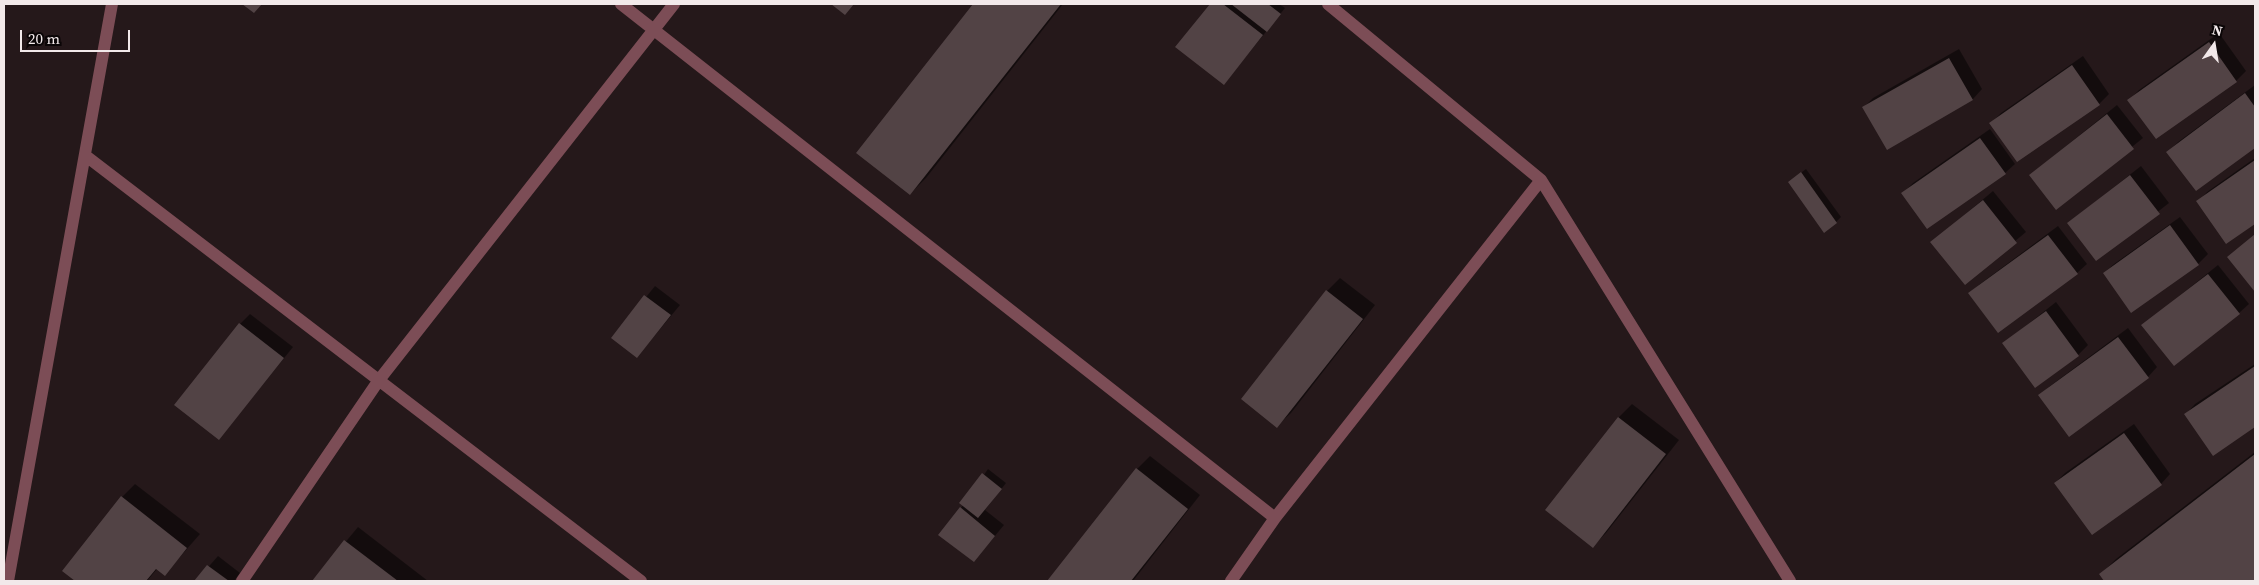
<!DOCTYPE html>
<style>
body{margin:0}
#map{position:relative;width:2259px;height:585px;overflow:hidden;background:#25181a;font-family:"Source Serif 4",serif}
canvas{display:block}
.frame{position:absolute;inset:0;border:5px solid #f2e9ea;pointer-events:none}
.north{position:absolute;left:2189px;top:20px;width:50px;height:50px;-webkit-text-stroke:4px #0a0506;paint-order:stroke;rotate:13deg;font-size:14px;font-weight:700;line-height:20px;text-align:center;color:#f2e9ea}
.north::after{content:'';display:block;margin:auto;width:18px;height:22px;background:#f2e9ea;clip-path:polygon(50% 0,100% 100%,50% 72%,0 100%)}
.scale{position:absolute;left:20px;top:30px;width:110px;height:22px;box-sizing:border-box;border:2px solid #f2e9ea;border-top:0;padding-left:6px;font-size:15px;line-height:18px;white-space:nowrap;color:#f2e9ea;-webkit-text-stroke:4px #0a0506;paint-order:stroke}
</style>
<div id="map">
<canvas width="2259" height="585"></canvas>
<div class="frame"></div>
<div class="north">N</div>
<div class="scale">20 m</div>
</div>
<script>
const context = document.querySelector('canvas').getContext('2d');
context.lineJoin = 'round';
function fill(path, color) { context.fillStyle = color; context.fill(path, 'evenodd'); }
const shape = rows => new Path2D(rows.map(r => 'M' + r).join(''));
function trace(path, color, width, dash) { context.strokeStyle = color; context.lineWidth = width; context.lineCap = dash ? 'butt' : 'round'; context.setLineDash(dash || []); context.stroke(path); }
const shadow = shape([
 [975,4,1063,4,926,178,910,194,858,153],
 [1211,4,1279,4,1285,8,1224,84,1177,47],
 [2219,33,2246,71,2236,81,2156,138,2129,100,2139,90],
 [1959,49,1982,89,1973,99,1887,148,1863,108,1873,98],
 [2083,56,2109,94,2099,104,1991,123,2001,113],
 [2255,85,2255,146,2196,190,2168,152,2178,142],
 [2117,105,2143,138,2056,208,2030,175],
 [1990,129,2015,164,2005,173,1903,193,1913,183],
 [2255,158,2255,222,2227,242,2198,202,2207,192],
 [2141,166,2169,203,2097,259,2068,223],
 [1806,169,1841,217,1836,222,1794,178],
 [1993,191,2026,232,1965,283,1932,242],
 [2180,217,2208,254,2198,264,2104,273,2114,264],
 [2058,226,2087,264,2077,273,1970,293,1980,284],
 [2255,234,2255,290,2229,257],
 [2218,265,2249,304,2239,313,2143,325],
 [1340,278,1375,305,1291,413,1277,426,1327,291],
 [655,286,680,305,637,357,613,338],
 [2056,302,2088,345,2078,355,2004,343],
 [250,314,293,347,219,439,240,324],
 [2128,328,2157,367,2148,377,2040,395,2050,386],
 [2255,364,2255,425,2213,454,2186,414,2195,404],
 [1632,404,1679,440,1606,533,1593,546,1546,510,1619,417],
 [2134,424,2170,474,2161,484,2055,483,2065,473],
 [2255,452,2255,581,2106,581,2101,574,2116,559],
 [1150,456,1200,495,1133,581,1048,581,1137,469],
 [988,469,1006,483,985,510,1004,525,974,561,961,508],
 [135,484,200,534,165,574,157,569,147,581,77,581,64,571,122,497],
 [358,527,428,581,313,581],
 [218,556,240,573,234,581,196,581]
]);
const building = shape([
 [242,4,262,4,254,13],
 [831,4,854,4,845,15],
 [973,4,1061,4,910,195,856,153],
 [1210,4,1223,4,1263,35,1224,85,1175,47],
 [1231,4,1268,4,1281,14,1267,32],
 [2209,42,2237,82,2156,139,2127,100],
 [1949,58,1973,100,1887,150,1862,107],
 [2072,65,2100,105,2017,162,1989,123],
 [2245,93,2255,107,2255,148,2196,191,2166,152],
 [2107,114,2134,149,2056,210,2029,175],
 [1980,138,2006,174,1927,229,1901,193],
 [2255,160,2255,224,2226,244,2196,201],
 [1801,172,1837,223,1824,233,1788,182],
 [2130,175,2160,214,2096,261,2067,223],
 [1983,200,2017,243,1965,285,1930,242],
 [2170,225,2199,265,2131,313,2103,273],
 [2255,234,2255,292,2227,257],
 [2048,235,2078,274,1998,333,1968,293],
 [2208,274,2240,314,2174,366,2141,325],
 [1326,290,1363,319,1277,428,1241,399],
 [644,295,671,315,637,358,611,338],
 [2046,311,2079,356,2035,388,2002,343],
 [239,323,284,358,219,440,174,405],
 [2118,337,2149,378,2069,437,2038,395],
 [2255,366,2255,427,2213,456,2184,414],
 [1618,417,1666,454,1593,548,1545,510],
 [2124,433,2162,485,2092,535,2054,483],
 [2255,454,2255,581,2104,581,2099,574],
 [1136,468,1188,509,1131,581,1047,581],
 [982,473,1002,489,978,518,959,503],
 [121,496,187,548,165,576,156,569,146,581,75,581,62,571],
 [960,507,995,536,974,562,938,535],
 [344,540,398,581,312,581],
 [207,565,229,581,194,581]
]);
const minor = shape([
 [621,4,1275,518],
 [1328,4,1541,180,1790,581],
 [86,156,641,581],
 [8,581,112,4],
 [242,581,379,380,674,4],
 [1231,581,1275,518,1541,180]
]);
fill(shadow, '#0007');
fill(building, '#524345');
trace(minor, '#7c4d56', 12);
</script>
